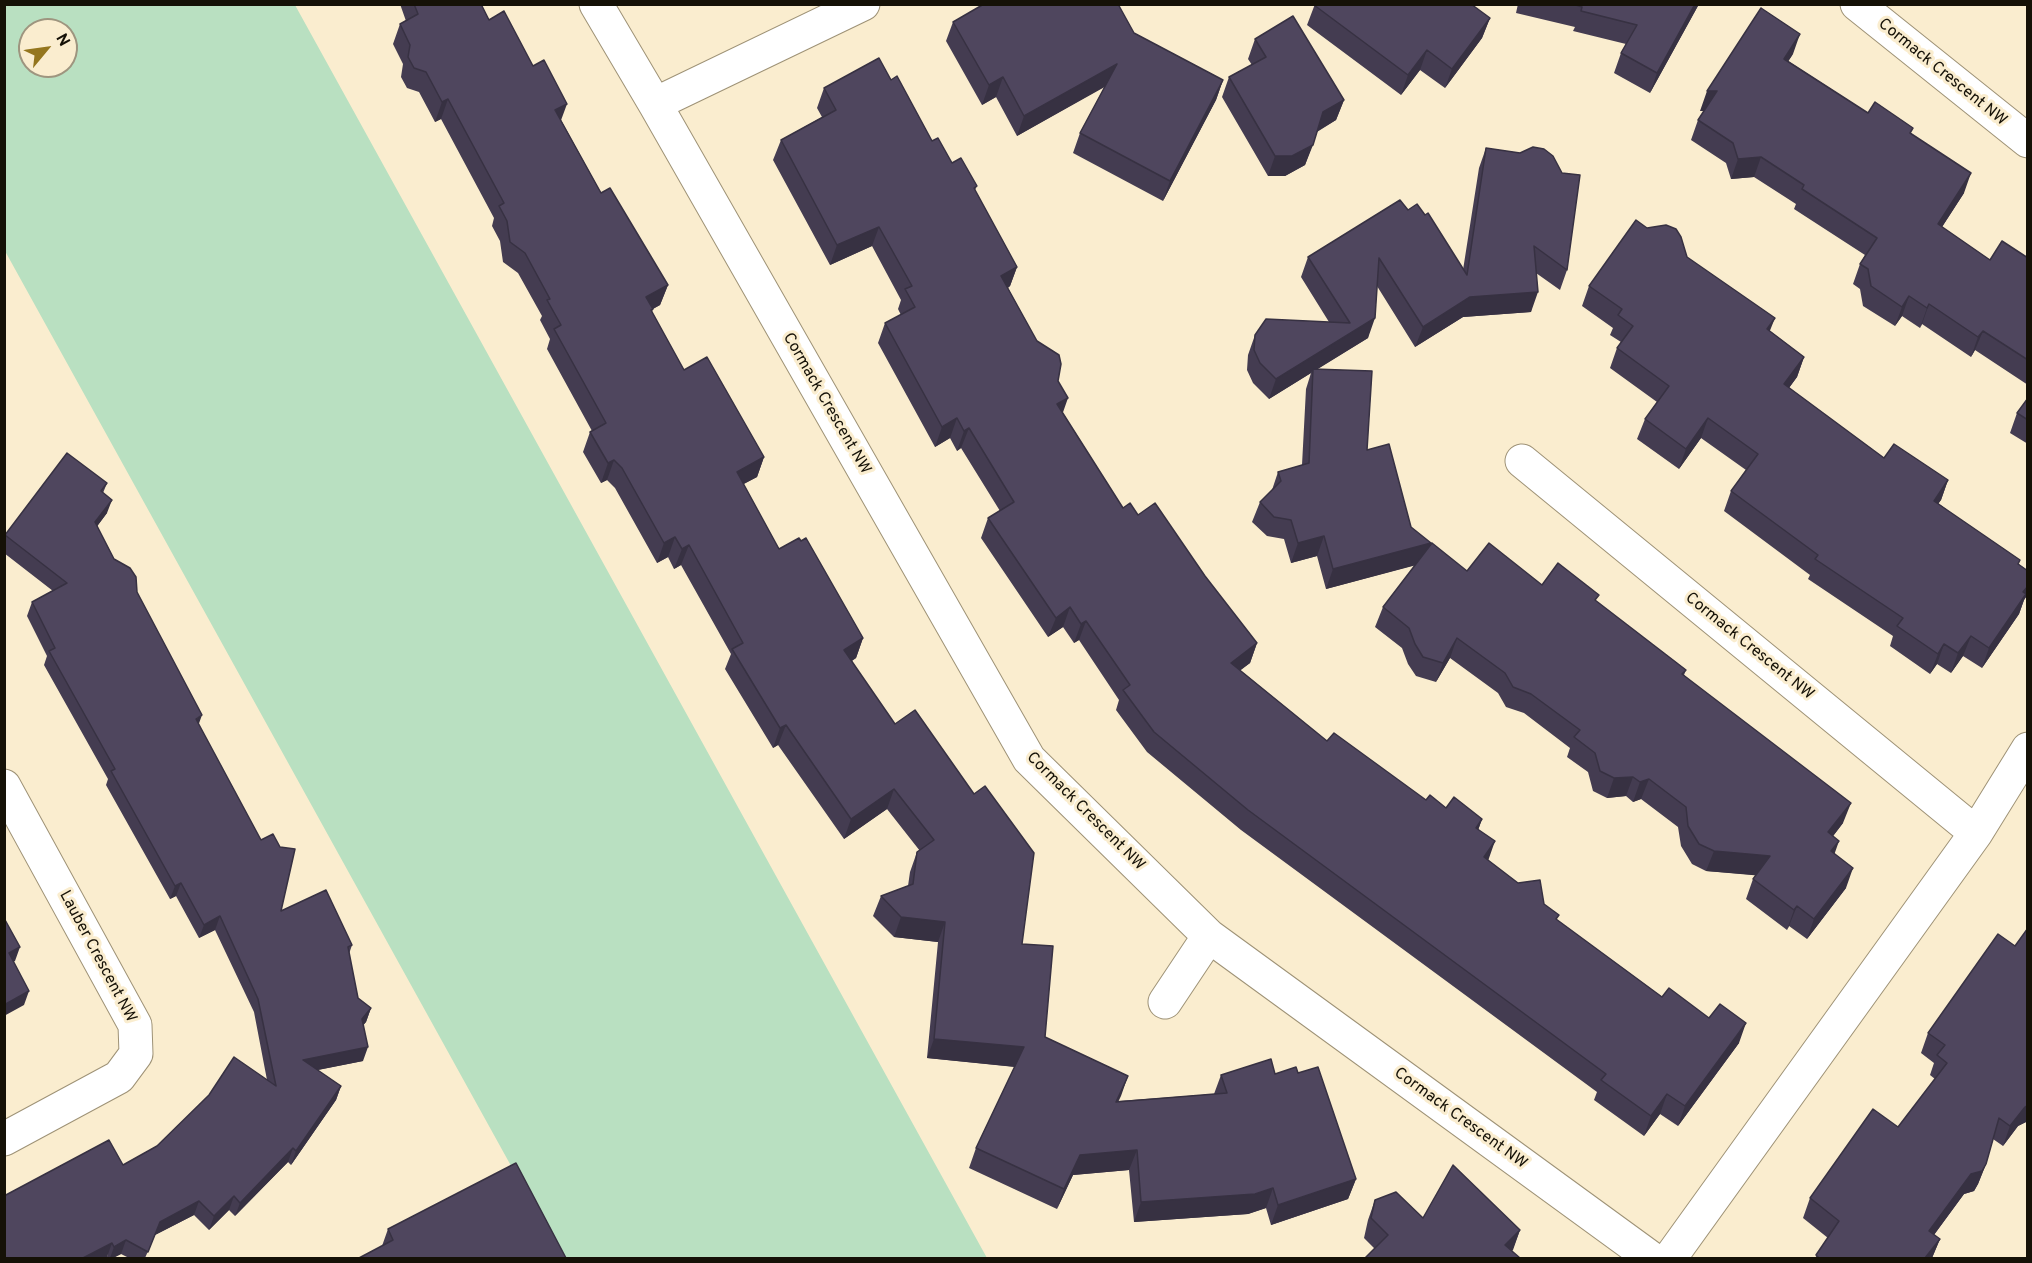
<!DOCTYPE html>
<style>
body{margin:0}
#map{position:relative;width:2032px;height:1263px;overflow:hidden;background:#faedcf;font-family:Overpass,sans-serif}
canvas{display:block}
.frame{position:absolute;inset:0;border:6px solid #151107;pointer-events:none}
.north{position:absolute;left:18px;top:18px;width:60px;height:60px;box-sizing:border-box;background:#faedcf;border:2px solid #9e957f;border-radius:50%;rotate:61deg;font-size:16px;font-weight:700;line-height:24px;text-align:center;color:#151107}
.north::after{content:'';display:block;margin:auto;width:21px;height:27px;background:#94761e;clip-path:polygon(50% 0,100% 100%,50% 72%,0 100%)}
</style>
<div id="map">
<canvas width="2032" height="1263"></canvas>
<div class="frame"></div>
<div class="north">N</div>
</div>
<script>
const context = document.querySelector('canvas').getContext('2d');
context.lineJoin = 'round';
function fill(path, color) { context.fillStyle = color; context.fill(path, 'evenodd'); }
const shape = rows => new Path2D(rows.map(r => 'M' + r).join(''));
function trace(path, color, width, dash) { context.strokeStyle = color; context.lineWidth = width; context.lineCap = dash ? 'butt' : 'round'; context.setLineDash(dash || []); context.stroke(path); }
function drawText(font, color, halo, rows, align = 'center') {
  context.font = font + ' Overpass,sans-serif'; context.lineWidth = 6; context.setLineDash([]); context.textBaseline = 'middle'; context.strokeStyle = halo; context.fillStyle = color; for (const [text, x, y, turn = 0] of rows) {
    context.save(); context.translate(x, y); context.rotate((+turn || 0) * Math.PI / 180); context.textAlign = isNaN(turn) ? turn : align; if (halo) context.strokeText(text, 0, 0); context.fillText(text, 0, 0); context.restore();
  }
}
const green = shape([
 [4,5,295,5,987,1258,562,1258,5,251],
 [30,30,66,30,66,66,30,66]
]);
const minor = shape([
 [596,4,655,104],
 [863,4,655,104,1029,759,1209,936,1651,1258],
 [1857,4,2028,141],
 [1522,461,1976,833],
 [4,786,135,1025,136,1054,119,1077,4,1139],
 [1165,1002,1209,936],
 [1670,1258,1976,833,2028,749]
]);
const wall = shape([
 [400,4,481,4,489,20,561,120,601,193,668,285,660,305,653,309,652,312,684,370,764,457,757,477,743,484,779,549,863,638,856,658,852,661,1022,944,1045,1037,1128,1076,1118,1101,1214,1094,1221,1075,1298,1073,1356,1179,1348,1199,1271,1225,1266,1208,1248,1214,1134,1222,1129,1170,1073,1175,1057,1209,969,1168,976,1148,1015,1067,927,1058,938,942,894,937,873,916,881,896,908,886,910,872,917,852,920,851,887,809,844,839,778,745,773,748,725,669,731,654,681,565,674,569,668,557,657,563,615,488,607,480,601,483,583,452,590,432,592,431,547,349,550,339,540,320,542,316,518,273,503,262,500,241,492,226,494,218,441,119,435,122,419,92,407,88,401,77,403,64,393,44,400,24,406,21],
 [1315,4,1490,18,1482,38,1445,88,1420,70,1401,95,1307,25],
 [1518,4,1699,4,1650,93,1614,73,1621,53,1626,44,1573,31,1575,27,1516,13],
 [953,22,1134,33,1223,80,1216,100,1163,201,1073,153,1080,133,1105,86,1017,136,996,97,982,105,946,41],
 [1255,39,1344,100,1336,120,1317,132,1305,165,1285,176,1268,176,1222,97,1229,77,1252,65,1248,59],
 [1793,54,1788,61,1868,113,1911,133,1964,193,1942,227,1990,260,2028,258,2028,385,1975,350,1971,357,1922,324,1920,328,1902,316,1895,326,1863,306,1860,289,1853,284,1860,264,1865,255,1794,209,1796,204,1754,177,1731,179,1726,163,1691,140,1698,120,1704,111,1700,111],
 [891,80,932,141,952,163,977,186,975,190,1017,267,1010,286,1008,288,1058,381,1063,413,1123,508,1138,515,1205,576,1257,643,1250,663,1240,670,1327,741,1426,800,1446,808,1482,819,1478,830,1488,860,1544,904,1557,920,1662,997,1739,1043,1678,1126,1660,1114,1644,1136,1594,1100,1597,1092,1241,830,1147,752,1116,710,1119,700,1079,640,1074,643,1063,627,1048,637,981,538,988,518,1000,511,961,448,957,451,950,438,935,447,878,343,885,323,901,315,898,309,901,300,872,246,830,265,773,160,781,140,822,117,817,108,824,88],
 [1486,148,1520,153,1567,270,1560,290,1536,273,1531,312,1463,317,1415,347,1377,286,1368,338,1317,369,1367,450,1411,527,1430,545,1467,571,1542,585,1597,602,1686,670,1684,675,1843,823,1833,836,1834,854,1846,888,1807,939,1789,926,1787,930,1746,899,1753,879,1756,875,1706,871,1692,864,1681,846,1678,827,1641,799,1633,802,1626,796,1607,798,1593,791,1588,772,1567,757,1570,748,1524,713,1506,707,1498,693,1450,658,1436,682,1416,676,1408,664,1402,648,1375,627,1383,607,1415,565,1326,589,1317,556,1291,563,1284,539,1267,536,1252,522,1260,502,1272,490,1278,472,1302,465,1306,389,1311,373,1269,399,1253,383,1247,370,1248,355,1255,335,1329,322,1301,277,1308,257,1408,210,1463,270,1479,168],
 [1687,257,1770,331,1804,357,1797,377,1789,388,1884,458,1948,480,1941,500,1938,503,2028,571,2028,594,2024,600,2019,614,1982,668,1963,656,1951,673,1937,664,1930,674,1890,646,1893,636,1808,579,1810,575,1724,511,1731,491,1746,470,1701,438,1679,469,1637,439,1645,419,1657,402,1610,368,1617,348,1621,342,1610,335,1613,328,1582,306,1589,286],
 [2028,398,2028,444,2010,433,2017,413],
 [107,483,103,493,107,513,97,526,114,559,137,592,199,725,281,911,352,945,349,954,358,998,371,1008,366,1022,363,1025,363,1061,317,1070,341,1086,336,1100,291,1165,288,1162,235,1216,229,1210,209,1230,194,1215,155,1235,145,1258,129,1258,121,1254,113,1258,108,1258,107,1257,123,1165,157,1146,267,1080,254,1012,215,930,199,938,176,896,170,899,106,785,108,779,44,665,47,656,27,616,32,602,53,591,4,553,4,535],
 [2028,928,2028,1121,2018,1126,2003,1146,1993,1139,1986,1164,1978,1184,1974,1191,1964,1194,1934,1235,1940,1239,1932,1258,1815,1258,1828,1238,1803,1218,1810,1198,1898,1127,1935,1079,1930,1075,1934,1063,1921,1053,1928,1033,2015,946],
 [1375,1200,1423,1218,1520,1230,1512,1251,1375,1249,1364,1238,1368,1220],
 [388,1229,566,1258,382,1246]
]);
const shadedWall = shape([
 [1695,4,1699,4,1650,93,1657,73],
 [1490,18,1482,38,1445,88,1452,69],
 [1800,34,1793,54,1777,79,1784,59],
 [1427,50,1420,70,1401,95,1408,75],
 [1117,64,1110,84,1017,136,1024,116],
 [1003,77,996,97,982,105,989,85],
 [1223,80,1216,100,1163,201,1170,181],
 [1707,91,1717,91,1709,111,1700,111],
 [448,99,441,119,435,122,442,102],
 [1344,100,1336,120,1316,132,1323,112],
 [567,104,560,123,555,110],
 [1313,145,1305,165,1285,176,1268,176,1275,156],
 [1761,157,1754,177,1731,179,1738,159],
 [1971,173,1964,193,1931,244,1938,224],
 [879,227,872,246,830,265,837,245],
 [1017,267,1010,286,994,296,1001,276],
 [668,285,660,305,639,316,646,297],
 [1538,292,1531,312,1463,317,1415,347,1423,327,1470,297],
 [1909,296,1902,316,1895,326,1902,307],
 [1929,304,1922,324,1920,328,1927,308],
 [1375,318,1368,338,1313,372,1313,369,1311,373,1269,399,1276,379],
 [1775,318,1767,338,1767,329],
 [1983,331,1975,350,1971,357,1978,337],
 [1804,357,1797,377,1777,404,1784,384],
 [1068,398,1061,418,1057,404],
 [957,418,950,438,935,447,942,427],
 [1708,418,1701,438,1679,469,1686,449],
 [969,428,961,448,957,451,964,431],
 [764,457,757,477,729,492,737,472],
 [614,460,607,480,601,483,608,463],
 [1948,480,1941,500,1927,520,1934,501],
 [112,500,107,513,90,536,95,522],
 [1324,536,1317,556,1291,563,1298,543],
 [675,537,668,557,657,563,664,543],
 [1431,543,1424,563,1326,589,1333,569],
 [689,545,681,565,674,569,682,549],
 [2028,586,2028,594,2024,600,2019,614,1982,668,1989,648],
 [1070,607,1063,627,1048,637,1056,618],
 [1086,621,1079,640,1074,643,1081,624],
 [1971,636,1963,656,1951,673,1958,653],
 [863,638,856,658,837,669,844,650],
 [1457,638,1450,658,1436,682,1443,663],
 [1257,643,1250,663,1224,683,1231,663],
 [1944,644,1937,664,1930,674,1938,654],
 [202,715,197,729,196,719],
 [786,725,778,745,773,748,780,728],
 [1633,777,1626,796,1607,798,1614,778],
 [1649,779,1641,799,1633,802,1640,782],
 [894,789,887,809,844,839,851,819],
 [1851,803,1843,823,1821,852,1828,832],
 [1482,819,1475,839,1476,828],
 [1495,841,1488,861,1484,857],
 [1839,841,1832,861,1831,851],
 [1714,851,1770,856,1763,876,1706,871],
 [1853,868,1846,888,1807,939,1814,919],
 [181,883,176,896,170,899,175,886],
 [1797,906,1789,926,1787,930,1794,910],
 [220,916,215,930,199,938,204,925],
 [901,917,945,922,938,942,894,937],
 [20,947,15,961,4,966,9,953],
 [29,991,24,1005,4,1016,4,1005],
 [371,1008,366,1022,357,1033,362,1019],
 [1746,1023,1739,1043,1678,1126,1685,1106],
 [934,1039,1024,1047,1017,1067,927,1058],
 [368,1047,363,1061,298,1074,303,1060],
 [1128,1076,1121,1096,1109,1121,1116,1102],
 [341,1086,336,1100,291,1165,296,1151],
 [1667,1094,1660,1114,1644,1136,1651,1116],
 [2028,1105,2028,1121,2018,1126,2003,1146,2010,1126,2025,1107],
 [293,1148,288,1162,235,1216,240,1203],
 [1137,1150,1129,1170,1073,1175,1057,1209,1064,1189,1080,1155],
 [1986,1164,1978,1184,1974,1191,1964,1194,1922,1251,1929,1231,1971,1174],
 [1356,1179,1348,1199,1271,1225,1278,1205],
 [1273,1188,1266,1208,1248,1214,1134,1222,1141,1202],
 [234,1196,229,1210,209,1230,214,1216],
 [199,1201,194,1215,155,1235,145,1258,160,1222],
 [1520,1230,1513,1250,1504,1258,1505,1245],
 [1940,1239,1932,1258,1925,1258],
 [126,1240,121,1254,113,1258,110,1258,114,1247],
 [112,1243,107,1257,103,1258,83,1258]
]);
const building = shape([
 [414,4,481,4,489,20,504,11,533,66,544,60,567,104,555,110,601,193,610,188,668,285,646,297,653,309,651,310,684,370,707,357,764,457,737,472,779,549,799,538,801,541,806,538,863,638,844,650,895,724,915,710,974,794,985,786,1034,853,1022,944,1053,946,1045,1037,1128,1076,1116,1102,1227,1093,1221,1075,1271,1059,1275,1074,1296,1067,1298,1073,1318,1067,1356,1179,1278,1205,1273,1188,1255,1194,1141,1202,1137,1150,1080,1155,1064,1189,976,1148,1024,1047,934,1039,945,922,901,917,881,896,913,884,917,852,934,840,894,789,851,819,786,725,780,728,732,649,743,643,689,545,682,549,675,537,664,543,622,468,614,460,608,463,590,432,606,423,554,329,561,325,547,300,550,299,525,253,510,242,507,221,499,206,504,203,448,99,442,102,426,72,414,68,408,57,410,45,400,24,418,14,414,4],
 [984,4,1118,4,1134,33,1223,80,1170,181,1080,133,1117,64,1024,116,1003,77,989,85,953,22,984,4],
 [1315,4,1471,4,1490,18,1452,69,1427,50,1408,75,1314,5,1315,4],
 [1573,4,1695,4,1657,73,1621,53,1637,25,1581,11,1582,7,1573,4],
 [1761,8,1800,34,1784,59,1868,113,1875,102,1913,128,1910,133,1971,173,1938,224,1990,260,2002,241,2028,258,2028,360,1983,331,1978,337,1929,304,1927,308,1909,296,1902,307,1871,286,1868,269,1860,264,1877,238,1802,189,1804,185,1761,157,1738,159,1733,143,1698,120,1717,91,1707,91,1761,8],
 [1293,16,1344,100,1323,112,1313,145,1292,156,1275,156,1229,77,1266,57,1255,39,1293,16],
 [879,58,891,80,897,76,932,141,938,138,952,163,961,158,977,186,974,188,1017,267,1001,276,1037,341,1059,355,1061,364,1058,381,1068,398,1057,404,1123,508,1130,503,1138,515,1155,503,1205,576,1257,643,1231,663,1327,741,1334,733,1426,800,1430,795,1446,808,1454,797,1482,819,1476,828,1495,841,1484,857,1518,883,1540,880,1544,904,1559,915,1556,919,1662,997,1669,988,1709,1018,1720,1004,1746,1023,1685,1106,1667,1094,1651,1116,1601,1080,1606,1074,1248,810,1154,732,1123,690,1130,685,1086,621,1081,624,1070,607,1056,618,988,518,1014,502,969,428,964,431,957,418,942,427,885,323,915,307,905,289,912,286,879,227,837,245,781,140,836,110,824,88,879,58],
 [1533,147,1544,149,1553,156,1562,173,1580,175,1567,270,1534,246,1538,292,1470,297,1423,327,1379,258,1375,318,1276,379,1260,363,1254,350,1255,335,1266,319,1350,323,1308,257,1400,200,1408,210,1417,204,1425,215,1428,213,1467,275,1486,148,1520,153,1533,147],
 [1636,220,1647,228,1666,225,1676,229,1681,237,1687,257,1775,318,1767,329,1804,357,1784,384,1884,458,1894,444,1948,480,1934,501,2020,560,2018,564,2028,571,2028,586,2023,592,2026,594,1989,648,1971,636,1958,653,1944,644,1938,654,1897,626,1903,618,1815,559,1818,555,1731,491,1758,454,1708,418,1686,449,1645,419,1669,386,1617,348,1633,326,1618,315,1622,309,1589,286,1636,220],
 [1313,369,1372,371,1367,450,1389,444,1411,527,1431,543,1333,569,1324,536,1298,543,1291,520,1274,517,1260,502,1281,481,1278,472,1309,463,1313,369],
 [2028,398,2028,420,2017,413,2028,398],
 [67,453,107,483,101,491,112,500,95,522,114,559,130,568,136,577,137,592,202,715,196,719,261,840,273,834,280,847,295,849,281,911,326,890,352,945,348,947,358,998,371,1008,362,1019,368,1047,303,1060,341,1086,296,1151,293,1148,240,1203,234,1196,214,1216,199,1201,160,1222,148,1252,126,1240,114,1247,112,1243,83,1258,4,1258,4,1196,109,1140,123,1165,157,1146,209,1095,234,1057,276,1086,258,999,220,916,204,925,181,883,175,886,111,771,115,769,49,651,55,648,32,602,67,583,5,535,67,453],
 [1432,543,1467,571,1489,543,1542,585,1558,563,1599,595,1595,600,1686,670,1682,674,1851,803,1828,832,1839,841,1831,851,1853,868,1814,919,1797,906,1794,910,1753,879,1770,856,1714,851,1699,844,1688,826,1686,807,1649,779,1640,782,1633,777,1614,778,1600,771,1595,753,1574,737,1580,730,1531,694,1513,687,1505,673,1457,638,1443,663,1423,657,1415,644,1409,628,1383,607,1432,543],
 [4,918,20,947,9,953,29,991,4,1005,4,918],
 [2028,928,2028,1105,2025,1107,2010,1126,1999,1118,1986,1164,1982,1171,1971,1174,1929,1231,1940,1239,1925,1258,1819,1258,1816,1255,1839,1221,1810,1198,1873,1109,1898,1127,1947,1063,1937,1055,1945,1045,1928,1033,1998,934,2015,946,2028,928],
 [516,1163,566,1258,359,1258,393,1240,388,1229,516,1163],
 [1453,1165,1520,1230,1505,1245,1520,1258,1365,1258,1388,1235,1371,1218,1375,1200,1396,1192,1423,1218,1453,1165]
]);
const streetNames = [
 ["Cormack Crescent NW",1942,73,39],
 ["Cormack Crescent NW",826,404,60],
 ["Cormack Crescent NW",1749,647,39],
 ["Cormack Crescent NW",1085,812,45],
 ["Lauber Crescent NW",97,957,62],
 ["Cormack Crescent NW",1460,1119,36]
];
fill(green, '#b9e0c1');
trace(minor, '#9e9276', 35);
trace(minor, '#fff', 33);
fill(wall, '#443c51');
fill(shadedWall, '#373142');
fill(building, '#4f465e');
trace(building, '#373142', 1.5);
drawText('16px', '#151107', '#faedcf', streetNames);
</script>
